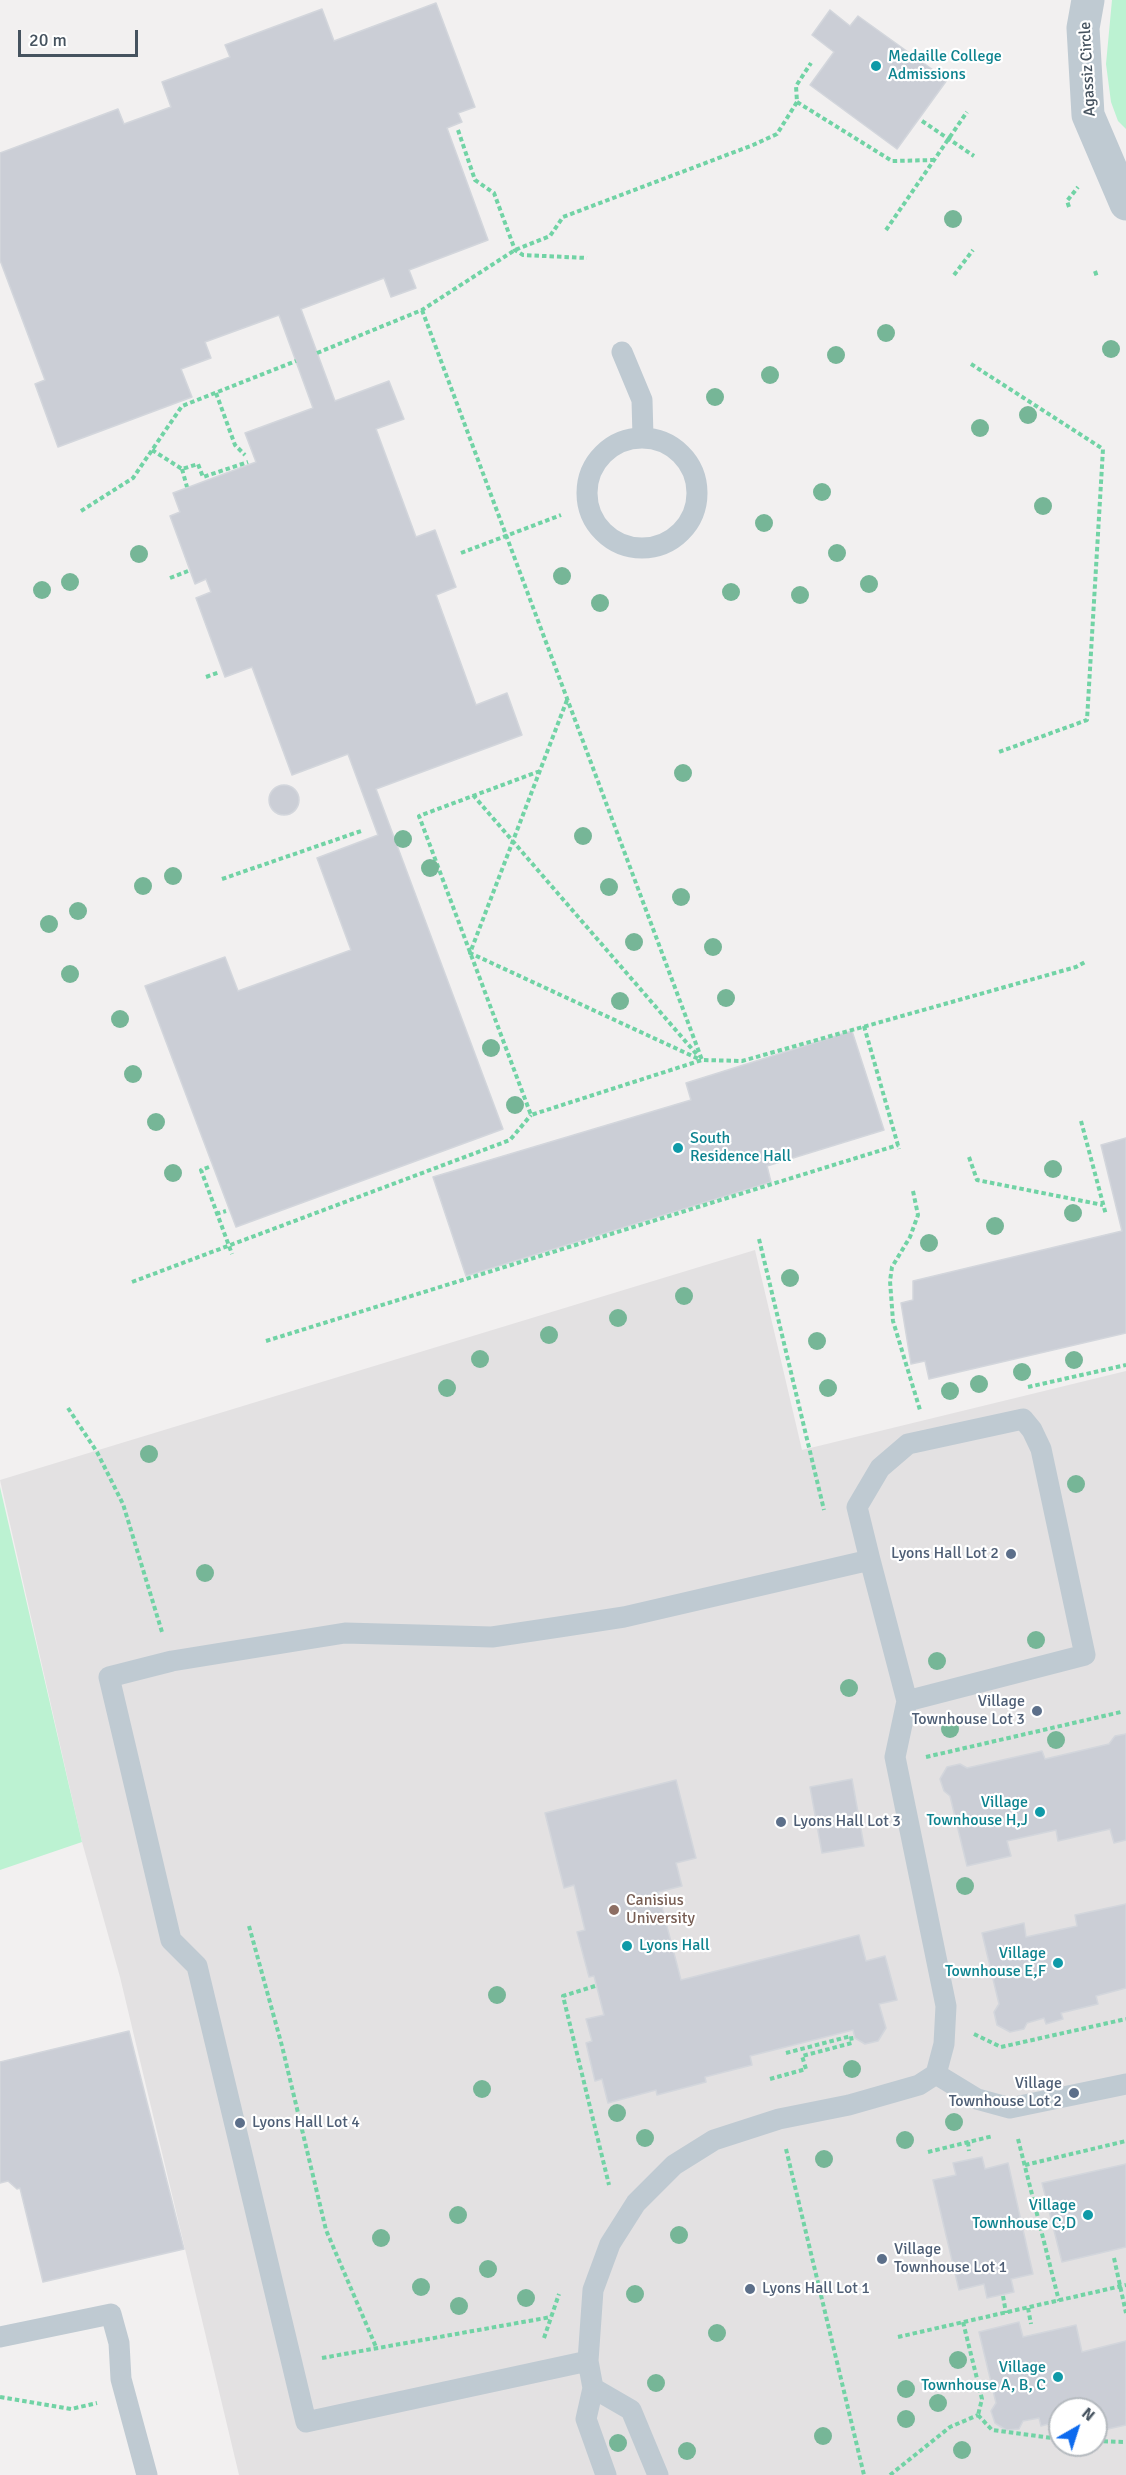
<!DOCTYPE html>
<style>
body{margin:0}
#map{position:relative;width:1126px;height:2475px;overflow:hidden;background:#f2f0f0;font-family:Signika,sans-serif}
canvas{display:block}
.north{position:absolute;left:1048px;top:2397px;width:60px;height:60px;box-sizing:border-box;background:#fff;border:2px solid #b5babf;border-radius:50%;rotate:39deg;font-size:16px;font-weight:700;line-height:24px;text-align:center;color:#46535f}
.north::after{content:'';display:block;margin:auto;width:21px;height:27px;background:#0d6aee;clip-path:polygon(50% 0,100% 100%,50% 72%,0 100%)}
.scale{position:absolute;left:18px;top:30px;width:120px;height:27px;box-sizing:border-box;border:3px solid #46535f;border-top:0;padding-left:8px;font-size:18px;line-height:21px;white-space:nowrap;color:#46535f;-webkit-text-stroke:4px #fff;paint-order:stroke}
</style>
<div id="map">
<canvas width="1126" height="2475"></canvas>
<div class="north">N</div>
<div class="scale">20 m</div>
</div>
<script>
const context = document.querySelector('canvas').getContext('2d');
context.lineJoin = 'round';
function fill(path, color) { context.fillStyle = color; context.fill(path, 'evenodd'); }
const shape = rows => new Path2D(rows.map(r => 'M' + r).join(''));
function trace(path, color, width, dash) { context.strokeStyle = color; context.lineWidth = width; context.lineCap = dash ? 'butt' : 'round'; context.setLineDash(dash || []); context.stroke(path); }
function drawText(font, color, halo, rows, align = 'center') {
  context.font = font + ' Signika,sans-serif'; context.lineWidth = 4.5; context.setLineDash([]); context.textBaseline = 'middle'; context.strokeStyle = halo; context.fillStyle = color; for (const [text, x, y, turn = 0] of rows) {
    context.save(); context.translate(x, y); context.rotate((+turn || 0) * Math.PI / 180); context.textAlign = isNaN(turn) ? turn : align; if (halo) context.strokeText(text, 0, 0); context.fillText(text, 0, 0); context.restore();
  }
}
const education = shape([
 [755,1250,802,1450,1126,1371,1126,2475,239,2475,120,1977,82,1842,0,1480],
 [1060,2409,1096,2409,1096,2445,1060,2445]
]);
const green = shape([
 [1112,0,1126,0,1126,129,1118,121,1111,102,1106,64],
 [0,1487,82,1842,0,1870]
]);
const building = shape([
 [436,3,475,107,458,113,462,122,447,128,488,240,409,270,416,288,391,297,384,278,301,309,335,401,389,381,404,419,376,429,416,537,435,530,456,587,436,595,476,705,507,693,522,735,376,789,503,1129,236,1227,145,986,225,957,238,991,351,950,317,858,378,835,348,754,292,775,252,667,225,677,196,598,211,592,206,579,195,584,170,516,180,512,173,493,256,462,245,433,313,408,279,315,205,342,211,358,181,369,192,397,58,447,35,384,45,380,0,260,0,153,118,109,124,124,171,107,162,82,230,57,225,45,322,9,334,41,436,3],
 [830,10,850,26,858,16,947,80,897,149,810,85,834,52,812,35,830,10],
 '269 800a15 15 0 1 1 30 0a15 15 0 1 1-30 0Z',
 [852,1031,884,1130,767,1166,771,1182,466,1276,433,1177,691,1100,686,1083,852,1031],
 [1126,1138,1126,1333,929,1379,925,1361,911,1364,901,1303,913,1300,913,1281,1122,1231,1101,1145,1126,1138],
 [1126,1734,1126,1840,1114,1843,1110,1829,1058,1841,1056,1830,1007,1841,1011,1856,967,1866,950,1796,944,1791,940,1779,947,1767,960,1764,967,1768,1042,1751,1045,1759,1109,1744,1115,1736,1126,1734],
 [852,1779,864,1846,822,1853,810,1787,852,1779],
 [676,1780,696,1858,676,1863,682,1886,658,1892,681,1980,859,1935,866,1961,885,1956,897,2000,879,2004,886,2028,878,2041,865,2044,855,2038,853,2030,750,2056,752,2065,705,2077,706,2082,657,2095,656,2090,608,2103,602,2079,595,2081,586,2043,592,2041,586,2019,604,2015,594,1976,589,1977,577,1932,585,1930,574,1885,564,1888,545,1813,676,1780],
 [1126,1904,1126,1988,1096,1996,1098,2004,1061,2013,1063,2019,1046,2024,1044,2018,1027,2023,1024,2029,1010,2032,997,2025,994,2012,999,2004,982,1933,1024,1923,1026,1937,1077,1926,1075,1915,1126,1904],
 [129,2031,184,2249,43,2282,20,2188,17,2189,8,2181,0,2183,0,2062,129,2031],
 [982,2157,985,2169,1008,2163,1033,2274,1011,2279,1014,2292,987,2298,984,2284,959,2290,933,2180,956,2175,953,2163,982,2157],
 [1126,2164,1126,2247,1062,2262,1042,2183,1126,2164],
 [1019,2322,1023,2337,1076,2325,1082,2352,1126,2341,1126,2425,1099,2431,1096,2409,1094,2409,1093,2405,1060,2409,1060,2421,1041,2426,1039,2418,1023,2421,1019,2429,1006,2430,995,2423,991,2411,996,2403,979,2332,1019,2322]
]);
const path = shape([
 [797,102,892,161,935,160],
 [922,121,974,156],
 [458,130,475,180,494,193,515,250,523,255,587,258],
 [1069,207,1067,201,1078,187],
 [886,230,967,112],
 [1095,271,1097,277],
 [954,275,973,250],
 [422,310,702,1060],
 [317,353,422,310,515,250,550,236,563,217,753,145,777,134,797,102,796,86,811,63],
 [971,364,1103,449,1087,720,999,752],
 [216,393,235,445,245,455],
 [152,450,182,469,198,464,203,477,248,462],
 [182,469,187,487],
 [81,511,133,478,182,406,296,361],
 [461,553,561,515],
 [170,578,188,571],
 [206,677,220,672],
 [567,700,470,953,701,1060],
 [540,771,419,816,531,1115,702,1060,742,1061,1076,967,1087,961],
 [473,795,699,1057],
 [222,879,361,831],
 [864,1026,899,1149],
 [1081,1121,1106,1215],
 [969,1157,977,1180,1103,1205],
 [209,1167,201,1170,232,1254],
 [913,1191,918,1215,910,1237,892,1267,890,1281,893,1321,920,1410],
 [216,1214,226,1211],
 [759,1239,824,1510],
 [132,1282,510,1140,531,1115],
 [266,1341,898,1145],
 [1028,1387,1126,1365],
 [68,1408,97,1452,123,1504,162,1632],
 [926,1757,1121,1712],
 [249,1926,282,2046,326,2230,376,2347],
 [595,1986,563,1996,609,2185],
 [974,2034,1001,2047,1126,2019],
 [770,2079,806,2069,802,2056,852,2043,851,2036,786,2053],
 [1018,2139,1059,2301],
 [968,2142,969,2151],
 [786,2149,864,2475],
 [928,2152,993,2136],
 [1025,2165,1126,2141],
 [1114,2258,1126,2313],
 [1003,2296,1006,2313],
 [1028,2308,1031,2324],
 [963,2322,982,2399,978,2415],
 [898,2337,1126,2285],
 [544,2338,559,2294],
 [322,2358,551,2317],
 [0,2397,71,2409,97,2403],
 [978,2415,992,2430,1060,2439],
 [1053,2423,1056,2438],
 [1096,2441,1126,2442],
 [890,2475,950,2427,978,2415]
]);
const service = shape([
 [622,352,642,400,643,437],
 '587 493a55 55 0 1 1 110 0a55 55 0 1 1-110 0Z',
 [936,2074,977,2099,1010,2108,1126,2084],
 [0,2337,111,2314,119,2343,121,2379,147,2475],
 [588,2361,306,2422,197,1966,171,1940,109,1677,172,1661,345,1633,492,1637,559,1627,624,1617,870,1560,907,1701],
 [593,2388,588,2361,593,2290,610,2244,636,2203,674,2165,714,2140,779,2119,849,2105,919,2085,936,2074,944,2044,946,2006,895,1757,907,1701,1085,1655,1041,1449,1032,1430,1023,1419,908,1444,880,1468,857,1507,870,1560],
 [606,2475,586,2419,593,2388,631,2410,658,2475]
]);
const minor = shape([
 [1088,0,1083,28,1088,115,1126,204]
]);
const trees = [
 [953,219],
 [886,333],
 [1111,349],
 [836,355],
 [770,375],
 [715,397],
 [1028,415],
 [980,428],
 [822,492],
 [1043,506],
 [764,523],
 [837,553],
 [139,554],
 [562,576],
 [70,582],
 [869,584],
 [42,590],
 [731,592],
 [800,595],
 [600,603],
 [683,773],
 [583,836],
 [403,839],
 [430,868],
 [173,876],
 [143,886],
 [609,887],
 [681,897],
 [78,911],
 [49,924],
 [634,942],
 [713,947],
 [70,974],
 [726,998],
 [620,1001],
 [120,1019],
 [491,1048],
 [133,1074],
 [515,1105],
 [156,1122],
 [1053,1169],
 [173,1173],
 [1073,1213],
 [995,1226],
 [929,1243],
 [790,1278],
 [684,1296],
 [618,1318],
 [549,1335],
 [817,1341],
 [480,1359],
 [1074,1360],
 [1022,1372],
 [979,1384],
 [447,1388],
 [828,1388],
 [950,1391],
 [149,1454],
 [1076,1484],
 [205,1573],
 [1036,1640],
 [937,1661],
 [849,1688],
 [950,1729],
 [1056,1740],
 [965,1886],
 [497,1995],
 [852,2069],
 [482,2089],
 [617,2113],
 [954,2122],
 [645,2138],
 [905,2140],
 [824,2159],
 [458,2215],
 [679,2235],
 [381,2238],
 [488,2269],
 [421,2287],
 [635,2294],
 [526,2298],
 [459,2306],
 [717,2333],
 [958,2360],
 [656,2383],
 [906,2389],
 [938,2403],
 [906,2419],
 [823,2436],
 [618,2443],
 [962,2450],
 [687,2451]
];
const markers = [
 [876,66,6,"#0f9aa8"],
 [678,1148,6,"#0f9aa8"],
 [1011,1554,6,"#5c6f8a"],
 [1037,1711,6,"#5c6f8a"],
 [1040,1812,6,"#0f9aa8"],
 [781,1822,6,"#5c6f8a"],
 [614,1910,6,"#8d6e63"],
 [627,1946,6,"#0f9aa8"],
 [1058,1963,6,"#0f9aa8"],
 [1074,2093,6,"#5c6f8a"],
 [240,2123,6,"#5c6f8a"],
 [1088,2215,6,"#0f9aa8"],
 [882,2259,6,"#5c6f8a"],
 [750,2289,6,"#5c6f8a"],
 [1058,2377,6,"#0f9aa8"]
];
const cultureNames = [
 ["Medaille College",888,57,"left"],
 ["Admissions",888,75,"left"],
 ["South",690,1139,"left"],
 ["Residence Hall",690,1157,"left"],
 ["Village",1028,1803],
 ["Townhouse H,J",1028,1821],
 ["Lyons Hall",639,1946,"left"],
 ["Village",1046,1954],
 ["Townhouse E,F",1046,1972],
 ["Village",1076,2206],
 ["Townhouse C,D",1076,2224],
 ["Village",1046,2368],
 ["Townhouse A, B, C",1046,2386]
];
const streetNames = [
 ["Agassiz Circle",1088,69,-93]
];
const serviceNames = [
 ["Lyons Hall Lot 2",999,1554,"right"],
 ["Village",1025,1702,"right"],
 ["Townhouse Lot 3",1025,1720,"right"],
 ["Lyons Hall Lot 3",793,1822],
 ["Village",1062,2084,"right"],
 ["Townhouse Lot 2",1062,2102,"right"],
 ["Lyons Hall Lot 4",252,2123],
 ["Village",894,2250],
 ["Townhouse Lot 1",894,2268],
 ["Lyons Hall Lot 1",762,2289]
];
const educationNames = [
 ["Canisius",626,1901],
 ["University",626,1919]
];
fill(education, '#e3e1e2');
fill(green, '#bcf2d2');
fill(building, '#cbced6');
trace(building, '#d3d6dc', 1.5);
trace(path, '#71d3a5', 4, [4.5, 3]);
trace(service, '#bfcad2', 21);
trace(minor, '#bfcad2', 33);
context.fillStyle = '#76b697';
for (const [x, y] of trees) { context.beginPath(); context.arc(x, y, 9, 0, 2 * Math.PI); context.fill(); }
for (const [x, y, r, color] of markers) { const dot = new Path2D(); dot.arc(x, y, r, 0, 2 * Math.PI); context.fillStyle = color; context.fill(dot); trace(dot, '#fff', 2); }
drawText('16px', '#0d838f', '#fff', cultureNames, 'right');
drawText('16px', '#46535f', '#fff', streetNames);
drawText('16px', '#4e5e75', '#fff', serviceNames, 'left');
drawText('16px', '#785e54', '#fff', educationNames, 'left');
</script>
